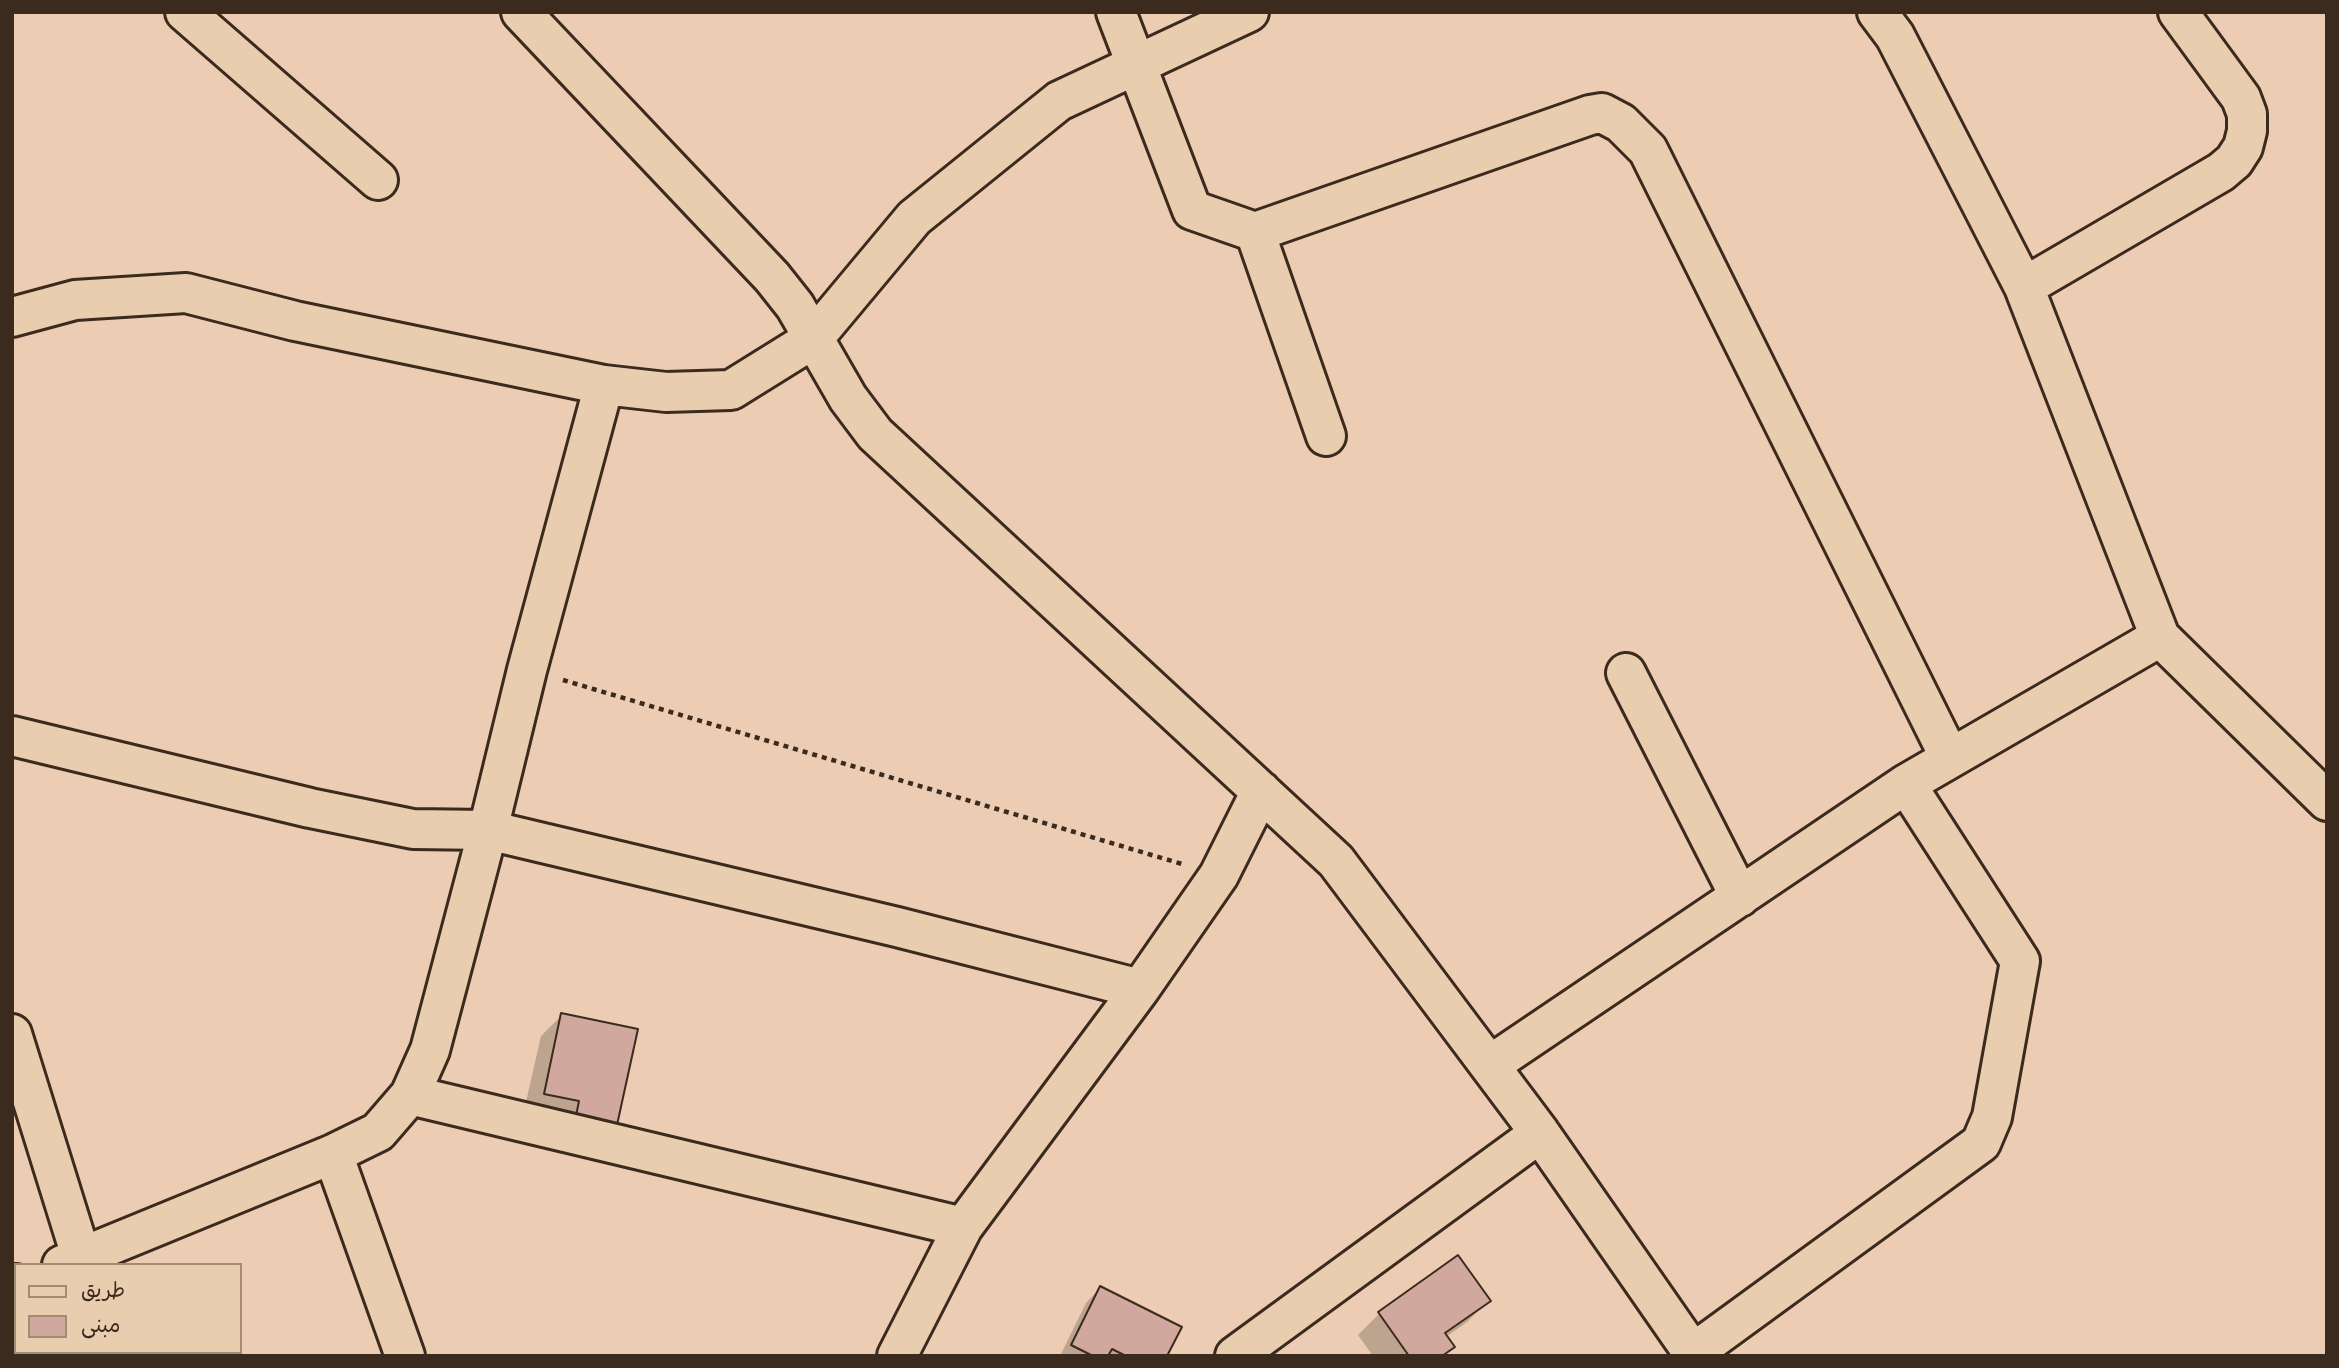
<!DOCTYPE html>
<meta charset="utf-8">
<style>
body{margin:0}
#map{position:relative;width:2339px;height:1368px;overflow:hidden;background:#eccdb3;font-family:Itim,"Playpen Sans Arabic",sans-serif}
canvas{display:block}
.frame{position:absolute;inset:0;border:14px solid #3b2a1e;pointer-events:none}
.legend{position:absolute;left:14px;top:1263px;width:228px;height:91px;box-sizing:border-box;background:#e8cdaf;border:2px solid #a38c75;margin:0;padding:9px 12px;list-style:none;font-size:21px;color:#3b2a1e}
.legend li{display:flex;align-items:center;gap:14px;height:35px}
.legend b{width:35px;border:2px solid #a38c75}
</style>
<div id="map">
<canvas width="2339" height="1368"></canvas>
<div class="frame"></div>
<ul class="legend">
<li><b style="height:9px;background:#e8cdaf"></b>طريق</li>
<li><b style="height:19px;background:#d0a89d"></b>مبنى</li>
</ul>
</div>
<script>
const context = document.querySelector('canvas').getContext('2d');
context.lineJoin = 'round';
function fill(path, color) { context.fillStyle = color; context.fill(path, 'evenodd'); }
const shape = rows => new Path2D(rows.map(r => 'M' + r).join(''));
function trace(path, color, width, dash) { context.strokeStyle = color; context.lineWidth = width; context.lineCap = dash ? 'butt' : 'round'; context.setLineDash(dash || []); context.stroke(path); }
const shadow = shape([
 [562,1015,615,1125,523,1115,541,1036],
 [1100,1288,1166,1356,1060,1356,1086,1303],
 [1488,1301,1467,1322,1446,1337,1453,1347,1443,1356,1373,1356,1358,1335,1379,1314]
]);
const building = shape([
 [561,1013,638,1029,617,1125,576,1116,579,1101,544,1094,561,1013],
 [1458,1255,1491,1301,1445,1333,1455,1347,1442,1356,1409,1356,1378,1312,1458,1255],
 [1100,1286,1182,1327,1167,1356,1126,1356,1112,1349,1108,1356,1093,1356,1071,1345,1100,1286]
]);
const path = shape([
 [563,680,1182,864]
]);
const minor = shape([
 [185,12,378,180],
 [521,12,772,277,795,306,848,398,875,434,1336,861,1540,1133,1695,1356],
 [1116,12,1192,210,1255,232,1590,115,1602,113,1621,123,1648,150,1950,758],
 [1877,12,1895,36,2024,287,2160,637,2327,801],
 [1255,232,1326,436],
 [2024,287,2221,172,2234,161,2243,147,2247,131,2247,114,2241,98,2178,12],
 [12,317,75,300,186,293,295,321,604,385,666,392,731,390,813,339,914,218,1059,101,1249,12],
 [1626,673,1740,897],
 [12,736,310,808,413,829,488,830,897,927,1140,989,1219,875,1261,791],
 [12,1034,81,1256],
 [1490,1065,1906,784,2160,637],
 [410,1095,963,1227],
 [333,1154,405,1356],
 [62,1265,333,1154,378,1132,410,1095,430,1050,488,830,527,670,604,385],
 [12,1286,16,1284],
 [1693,1353,1981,1143,1992,1117,2020,961,1906,784],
 [897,1356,963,1227,1140,989],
 [1235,1356,1540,1133]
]);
fill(shadow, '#0003');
fill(building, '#d0a89d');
trace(building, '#3b2a1e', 2);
trace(minor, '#3b2a1e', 44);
trace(path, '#3b2a1e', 4.5, [5, 5]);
trace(minor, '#e8cdaf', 38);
</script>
